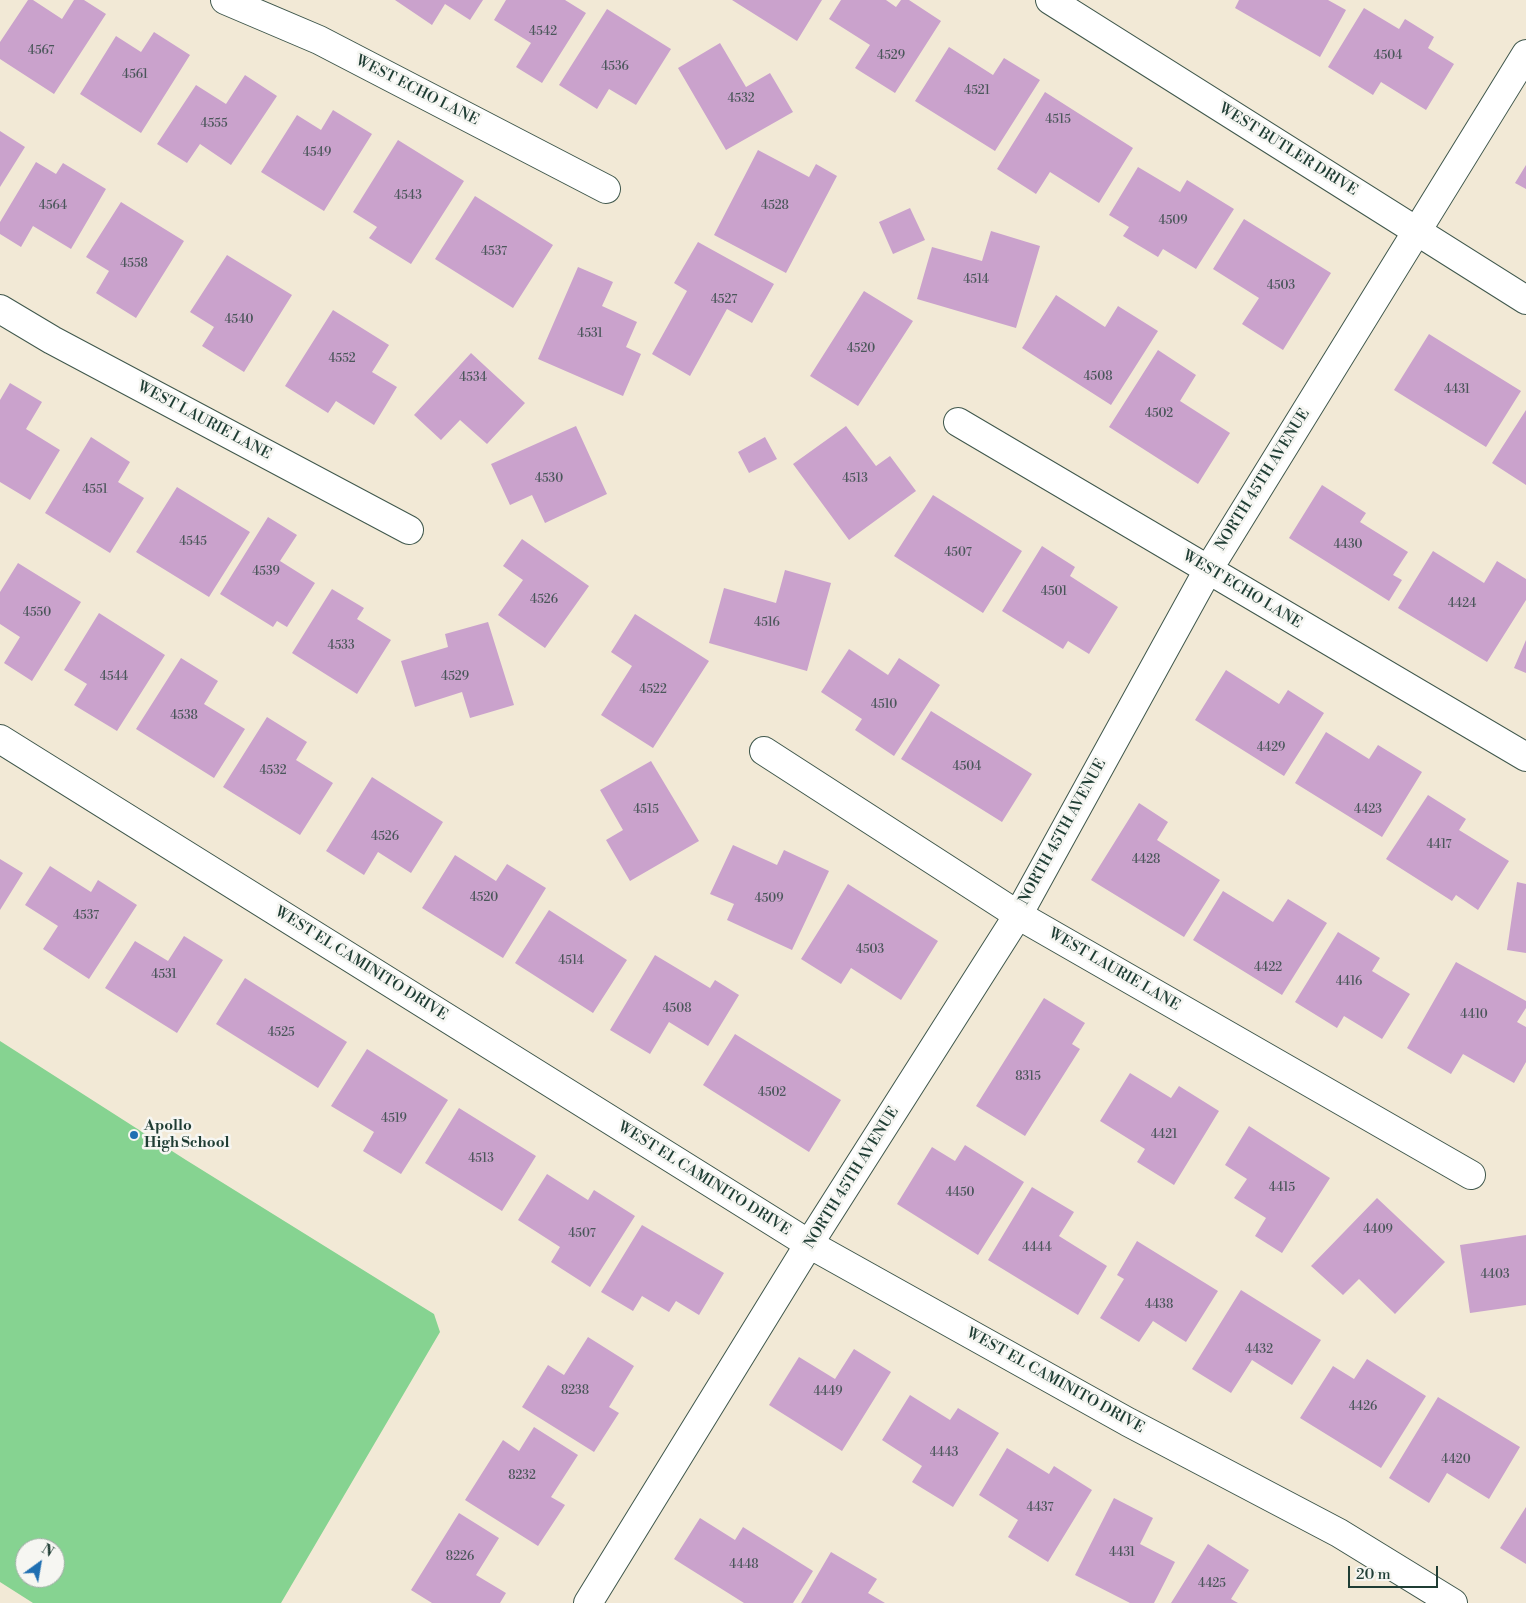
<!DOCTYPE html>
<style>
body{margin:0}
#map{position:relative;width:1526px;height:1603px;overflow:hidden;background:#f2e9d6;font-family:"Libre Bodoni",serif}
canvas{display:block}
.north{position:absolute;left:15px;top:1538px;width:50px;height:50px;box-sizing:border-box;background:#f6f6f2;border:1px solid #a0aca6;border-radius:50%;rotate:32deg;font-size:14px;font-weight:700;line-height:20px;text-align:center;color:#1f3d34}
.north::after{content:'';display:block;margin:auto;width:18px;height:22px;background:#1f6fb2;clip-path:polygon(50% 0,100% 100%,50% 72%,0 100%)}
.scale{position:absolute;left:1348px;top:1566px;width:90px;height:22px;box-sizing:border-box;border:2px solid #1f3d34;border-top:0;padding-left:6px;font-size:15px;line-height:18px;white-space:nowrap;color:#1f3d34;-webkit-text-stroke:4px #f6f6f2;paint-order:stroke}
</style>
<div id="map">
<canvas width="1526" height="1603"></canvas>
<div class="north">N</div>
<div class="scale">20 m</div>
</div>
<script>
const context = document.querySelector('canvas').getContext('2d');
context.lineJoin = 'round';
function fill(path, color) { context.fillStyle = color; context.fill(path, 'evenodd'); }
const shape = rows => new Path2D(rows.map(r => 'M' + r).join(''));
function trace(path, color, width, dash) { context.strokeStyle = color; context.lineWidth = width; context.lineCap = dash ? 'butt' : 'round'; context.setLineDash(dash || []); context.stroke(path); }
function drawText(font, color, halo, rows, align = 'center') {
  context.font = font + ' "Libre Bodoni",serif'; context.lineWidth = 5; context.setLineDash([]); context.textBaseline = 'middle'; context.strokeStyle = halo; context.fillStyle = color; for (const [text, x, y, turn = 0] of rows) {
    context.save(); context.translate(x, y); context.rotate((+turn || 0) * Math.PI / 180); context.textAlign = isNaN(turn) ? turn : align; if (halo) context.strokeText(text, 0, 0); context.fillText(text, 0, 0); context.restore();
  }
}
const green = shape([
 [0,1041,186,1160,434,1314,440,1332,281,1603,33,1603,0,1582],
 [25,1548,55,1548,55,1578,25,1578]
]);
const building = shape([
 [28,0,33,0,62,19,74,0,84,0,106,14,54,94,0,59,0,42],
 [395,0,483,0,470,20,445,4,432,25],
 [506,0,565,0,586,13,542,83,516,67,531,43,494,20],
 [732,0,822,0,797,41],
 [841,0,886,0,896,7,901,0,909,0,941,21,895,93,855,68,870,45,829,19],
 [1239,0,1328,0,1346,10,1320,57,1235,8],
 [1364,8,1399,29,1405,19,1434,37,1428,48,1454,64,1426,110,1381,82,1373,95,1328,67],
 [607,9,671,49,636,105,609,89,597,109,559,85],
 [154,32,190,55,141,133,80,94,116,36,141,52],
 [720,43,746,87,770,73,793,112,726,150,678,68],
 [949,47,993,75,1004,58,1040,80,995,151,915,101],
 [245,75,277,96,231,165,200,144,187,163,157,144,196,85,226,104],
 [1045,92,1133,148,1099,203,1050,172,1036,194,997,169],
 [333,110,372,134,324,211,261,172,297,115,321,130],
 [0,131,25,147,0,187],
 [398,140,464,181,411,264,369,238,377,227,353,212],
 [758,150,809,177,816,164,837,176,786,273,714,235],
 [36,162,56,174,63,163,106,189,71,249,33,226,21,247,0,234,0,222],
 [1526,165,1526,189,1515,183],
 [1138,167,1180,192,1187,180,1234,209,1196,269,1163,249,1158,257,1123,236,1129,227,1109,215],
 [475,196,553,245,513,308,435,259],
 [121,202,184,241,136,318,96,293,109,271,86,257],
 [910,208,925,240,893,254,879,222],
 [1244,219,1331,273,1283,350,1242,324,1259,298,1213,269],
 [991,231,1040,246,1016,328,917,299,932,247,982,261],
 [698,242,774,284,752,323,727,309,690,376,652,354,687,291,674,283],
 [227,255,292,295,244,372,202,346,214,327,190,312],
 [578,267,613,282,602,306,637,322,626,347,641,354,623,396,538,359],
 [864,291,913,321,858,406,810,376],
 [1056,295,1105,327,1118,306,1158,331,1111,405,1022,348],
 [333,310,389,345,372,372,397,387,374,425,336,401,328,413,285,386],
 [1429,334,1521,391,1486,447,1394,390],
 [1158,350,1196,375,1180,401,1230,433,1198,484,1109,427],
 [471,353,525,403,487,444,460,420,441,440,414,415],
 [10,383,42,402,26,429,60,450,30,500,0,482,0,400],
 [1526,410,1526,485,1492,463],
 [576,426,607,494,545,523,532,495,510,505,491,464],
 [846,426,876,466,890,456,916,491,849,540,793,464],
 [91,437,130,462,118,482,144,498,110,553,45,513],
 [765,437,777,459,749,473,738,452],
 [1322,485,1366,513,1360,522,1408,552,1393,575,1402,580,1389,601,1289,538],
 [177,487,250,532,209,597,136,552],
 [933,495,1022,551,983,613,894,556],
 [268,517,297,535,280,561,315,583,287,627,277,621,273,627,220,594],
 [522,539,589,586,545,648,498,615,523,580,503,566],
 [1042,546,1075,567,1070,576,1118,607,1089,654,1068,641,1063,649,1002,611],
 [1433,551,1484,583,1497,561,1526,579,1526,600,1487,662,1398,608],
 [18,563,81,602,32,681,4,663,20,637,0,624,0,592],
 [785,570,831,583,807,671,709,643,724,588,776,603],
 [332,589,364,608,357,619,391,640,357,694,292,653],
 [99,613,165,655,117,731,74,705,87,684,64,670],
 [635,614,709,661,653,748,601,715,632,666,611,652],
 [488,622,514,705,470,718,462,692,415,707,401,661,448,647,445,634],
 [1526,640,1526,673,1514,668],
 [849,649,888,675,899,658,940,685,894,756,855,730,862,719,821,692],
 [181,658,218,681,204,704,245,729,214,778,136,729],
 [1226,670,1279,704,1288,690,1324,713,1284,776,1195,720],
 [931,711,1032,774,1002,822,901,759],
 [267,717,307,742,296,760,333,783,300,835,223,787],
 [1326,732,1369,759,1378,745,1422,772,1382,837,1295,783],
 [651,761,699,841,630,881,606,840,623,830,600,790],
 [372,777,443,822,411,873,378,852,364,875,326,851],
 [1428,795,1466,819,1459,830,1509,861,1478,910,1456,895,1452,901,1386,859],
 [1139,803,1168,822,1157,840,1220,880,1184,937,1091,880],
 [733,845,777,865,784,850,829,871,792,950,727,920,734,904,710,894],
 [455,855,496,881,507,864,546,888,503,958,422,908],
 [0,859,23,873,0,910],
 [50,866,91,892,98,880,137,905,89,979,43,949,58,926,25,905],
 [1517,882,1526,884,1526,953,1507,950],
 [848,884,938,941,901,1000,851,968,841,984,801,959],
 [1223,891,1273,922,1288,899,1327,923,1282,995,1193,940],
 [549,910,627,960,593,1013,515,963],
 [1338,932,1380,958,1372,971,1410,994,1382,1039,1344,1016,1337,1028,1295,1002],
 [184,936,223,960,177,1033,105,988,135,941,168,961],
 [655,955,710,988,715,980,739,995,708,1046,669,1022,650,1054,610,1030],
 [1456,962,1526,1001,1526,1008,1517,1022,1526,1027,1526,1062,1514,1083,1463,1054,1451,1074,1407,1048],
 [245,978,347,1042,318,1088,216,1024],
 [1044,998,1085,1023,1072,1044,1080,1049,1025,1136,976,1106],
 [735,1034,841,1100,809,1152,703,1085],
 [367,1049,448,1100,401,1174,363,1151,374,1132,331,1106],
 [1130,1073,1171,1098,1179,1086,1219,1111,1174,1185,1137,1162,1145,1149,1100,1121],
 [459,1108,536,1156,502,1211,425,1163],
 [1249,1126,1330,1178,1282,1253,1255,1236,1266,1218,1234,1198,1247,1179,1225,1165],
 [965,1145,1024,1182,978,1255,897,1204,932,1147,955,1161],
 [547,1174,588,1200,594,1190,635,1216,590,1287,551,1262,560,1247,518,1220],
 [1032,1187,1074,1212,1059,1236,1107,1266,1078,1315,988,1260],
 [1377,1198,1445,1262,1395,1314,1359,1279,1343,1295,1311,1266],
 [642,1225,724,1273,699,1315,676,1301,669,1312,642,1296,633,1311,601,1292],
 [1526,1235,1526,1305,1470,1313,1460,1245],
 [1137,1241,1218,1291,1186,1342,1153,1321,1139,1342,1100,1318,1124,1279,1117,1275],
 [1241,1290,1321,1340,1292,1385,1252,1360,1231,1393,1192,1369],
 [588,1337,634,1366,609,1407,619,1413,594,1452,522,1407,548,1365,564,1375],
 [854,1349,891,1372,842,1451,769,1405,799,1357,835,1379],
 [1367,1359,1426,1396,1381,1468,1300,1418,1333,1366,1354,1379],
 [910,1395,950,1420,958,1408,999,1433,953,1507,912,1482,922,1466,882,1440],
 [1438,1397,1520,1447,1489,1499,1447,1473,1429,1503,1389,1478],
 [534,1427,578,1455,551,1497,565,1505,538,1546,465,1500,503,1440,519,1451],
 [1007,1448,1049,1474,1054,1466,1092,1490,1048,1562,1008,1537,1018,1520,979,1495],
 [1114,1498,1153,1518,1140,1544,1175,1562,1154,1603,1130,1603,1075,1575],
 [1526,1507,1526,1564,1500,1548],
 [459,1513,499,1538,476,1575,506,1593,500,1603,432,1603,411,1590],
 [700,1518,735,1540,743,1527,813,1571,793,1603,744,1603,674,1559],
 [1208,1544,1249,1570,1231,1599,1238,1603,1171,1603],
 [831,1552,877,1579,868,1593,885,1603,801,1603]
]);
const minor = shape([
 [225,0,319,40,606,189],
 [0,309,52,340,409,530],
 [958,422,1526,757],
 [0,739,809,1244,1128,1422,1339,1533,1453,1603],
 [764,751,1018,915,1471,1175],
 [588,1603,809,1244,1018,915,1208,570,1526,54]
]);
const tertiary = shape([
 [1050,0,1526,300]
]);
const markers = [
 [134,1135,5,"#1f6fb2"]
];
const numberNames = [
 ["4542",543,32],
 ["4567",41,51],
 ["4529",891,56],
 ["4504",1388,56],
 ["4536",615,67],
 ["4561",135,75],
 ["4521",977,91],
 ["4532",741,99],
 ["4515",1058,120],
 ["4555",214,124],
 ["4549",317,153],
 ["4543",408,196],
 ["4564",53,206],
 ["4528",775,206],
 ["4509",1173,221],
 ["4537",494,252],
 ["4558",134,264],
 ["4514",976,280],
 ["4503",1281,286],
 ["4527",724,300],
 ["4540",239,320],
 ["4531",590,334],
 ["4520",861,349],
 ["4552",342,359],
 ["4508",1098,377],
 ["4534",473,378],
 ["4431",1457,390],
 ["4502",1159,414],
 ["4530",549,479],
 ["4513",855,479],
 ["4551",95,490],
 ["4545",193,542],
 ["4430",1348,545],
 ["4507",958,553],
 ["4539",266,572],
 ["4501",1054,592],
 ["4526",544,600],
 ["4424",1462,604],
 ["4550",37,613],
 ["4516",767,623],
 ["4533",341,646],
 ["4544",114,677],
 ["4529",455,677],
 ["4522",653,690],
 ["4510",884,705],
 ["4538",184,716],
 ["4429",1271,748],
 ["4504",967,767],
 ["4532",273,771],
 ["4515",646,810],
 ["4423",1368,810],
 ["4526",385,837],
 ["4417",1439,845],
 ["4428",1146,860],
 ["4520",484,898],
 ["4509",769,899],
 ["4537",86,916],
 ["4503",870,950],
 ["4514",571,961],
 ["4422",1268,968],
 ["4531",164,975],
 ["4416",1349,982],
 ["4508",677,1009],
 ["4410",1474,1015],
 ["4525",281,1033],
 ["8315",1028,1077],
 ["4502",772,1093],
 ["4519",394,1119],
 ["4421",1164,1135],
 ["4513",481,1159],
 ["4415",1282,1188],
 ["4450",960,1193],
 ["4409",1378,1230],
 ["4507",582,1234],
 ["4444",1037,1248],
 ["4403",1495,1275],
 ["4438",1159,1305],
 ["4432",1259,1350],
 ["8238",575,1391],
 ["4449",828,1392],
 ["4426",1363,1407],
 ["4443",944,1453],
 ["4420",1456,1460],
 ["8232",522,1476],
 ["4437",1040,1508],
 ["4431",1122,1553],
 ["8226",460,1557],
 ["4448",744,1565],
 ["4425",1212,1584]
];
const streetNames = [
 ["WEST ECHO LANE",417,91,27],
 ["WEST BUTLER DRIVE",1288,150,32],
 ["WEST LAURIE LANE",204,421,28],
 ["NORTH 45TH AVENUE",1263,480,-58],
 ["WEST ECHO LANE",1242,590,31],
 ["NORTH 45TH AVENUE",1063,832,-61],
 ["WEST EL CAMINITO DRIVE",361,964,32],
 ["WEST LAURIE LANE",1114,970,30],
 ["NORTH 45TH AVENUE",852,1178,-58],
 ["WEST EL CAMINITO DRIVE",704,1179,32],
 ["WEST EL CAMINITO DRIVE",1055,1381,29]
];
const poiNames = [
 ["Apollo",144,1126],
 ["High School",144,1143]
];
fill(green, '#86d391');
fill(building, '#caa2cc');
trace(minor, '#3f574c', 30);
trace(tertiary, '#3f574c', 30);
trace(minor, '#fff', 28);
trace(tertiary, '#fff', 28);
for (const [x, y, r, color] of markers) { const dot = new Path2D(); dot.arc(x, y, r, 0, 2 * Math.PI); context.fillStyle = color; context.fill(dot); trace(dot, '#f6f6f2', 2); }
drawText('12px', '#4a565a', null, numberNames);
drawText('15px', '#1f3d34', '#f6f6f2', streetNames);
drawText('bold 15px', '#1f3d34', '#f6f6f2', poiNames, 'left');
</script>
